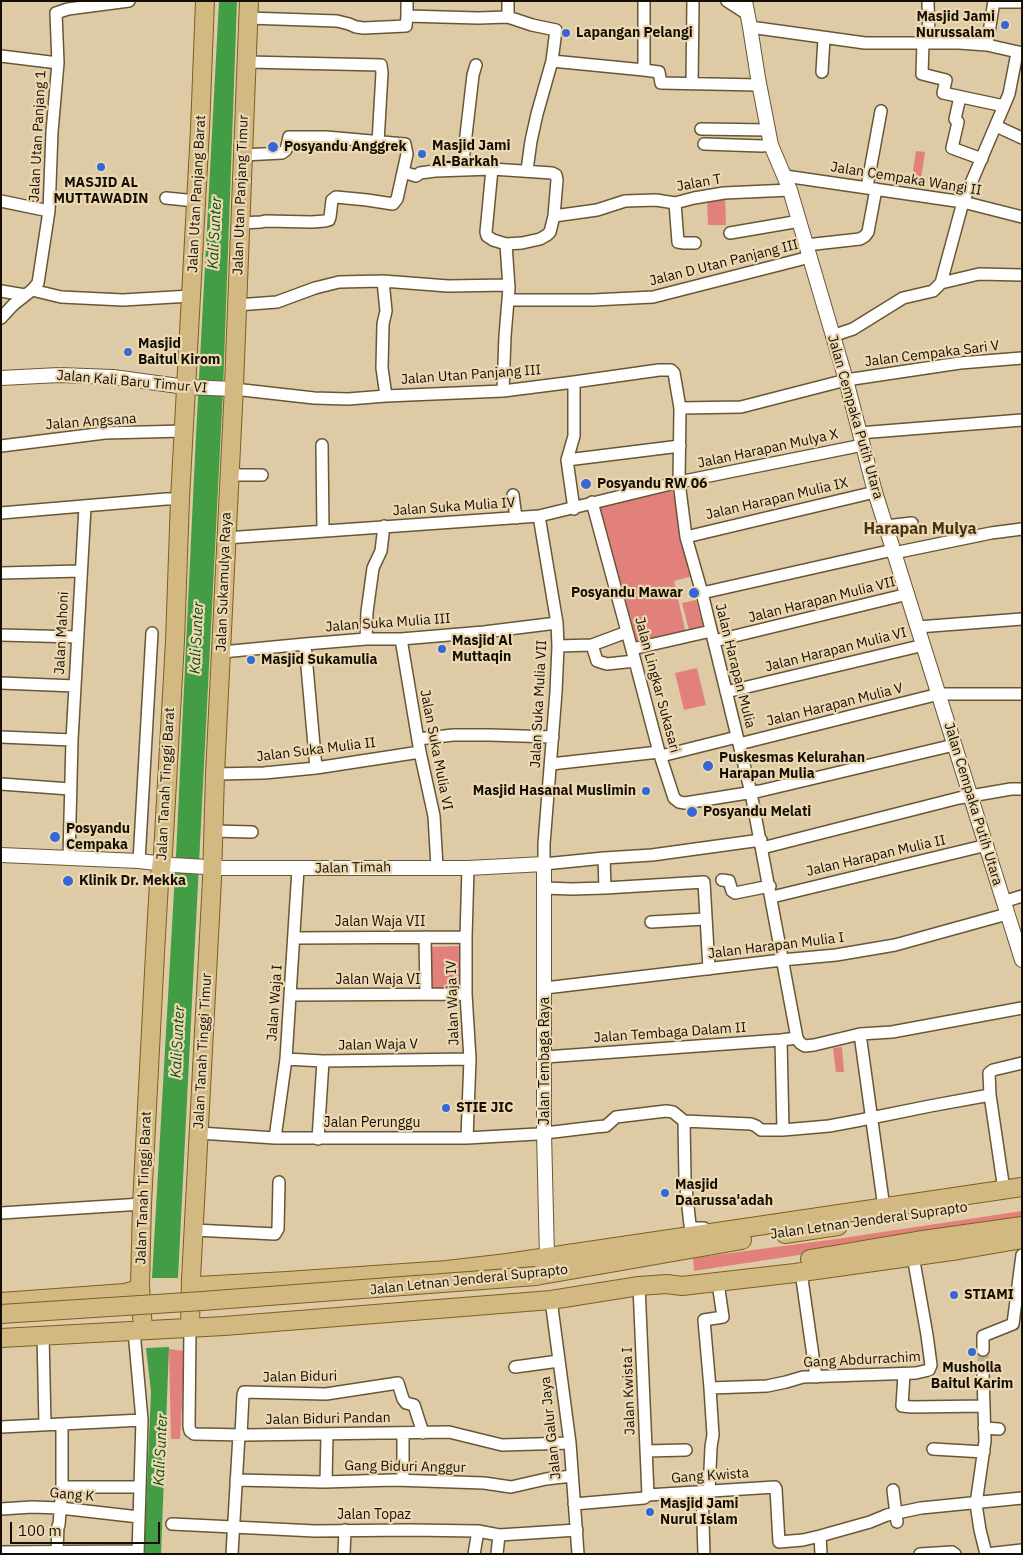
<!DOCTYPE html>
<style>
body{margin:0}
#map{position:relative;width:1023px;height:1555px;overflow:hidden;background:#decba6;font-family:"IBM Plex Sans",sans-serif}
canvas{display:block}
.frame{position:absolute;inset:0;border:2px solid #140e03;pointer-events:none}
.scale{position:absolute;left:10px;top:1522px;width:150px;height:22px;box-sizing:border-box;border:2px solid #140e03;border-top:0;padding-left:6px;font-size:15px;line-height:18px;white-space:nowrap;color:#140e03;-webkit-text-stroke:4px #ebd8b2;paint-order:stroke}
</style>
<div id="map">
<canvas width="1023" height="1555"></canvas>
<div class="frame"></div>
<div class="scale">100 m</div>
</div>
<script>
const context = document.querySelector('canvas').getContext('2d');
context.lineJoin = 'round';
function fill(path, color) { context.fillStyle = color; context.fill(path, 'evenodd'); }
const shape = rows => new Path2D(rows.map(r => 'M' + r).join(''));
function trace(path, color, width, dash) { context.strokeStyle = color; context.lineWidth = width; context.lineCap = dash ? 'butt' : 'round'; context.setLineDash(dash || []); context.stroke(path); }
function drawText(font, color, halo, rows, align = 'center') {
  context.font = font + ' "IBM Plex Sans",sans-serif'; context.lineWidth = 4.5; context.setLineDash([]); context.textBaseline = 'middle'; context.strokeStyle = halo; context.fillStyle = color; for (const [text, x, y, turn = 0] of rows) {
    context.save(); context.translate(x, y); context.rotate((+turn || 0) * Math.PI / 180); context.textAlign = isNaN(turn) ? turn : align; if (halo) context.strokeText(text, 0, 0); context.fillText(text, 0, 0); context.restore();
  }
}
const green = shape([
 [916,151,925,152,921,179,912,178],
 [725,197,726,225,708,225,707,198],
 [672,488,693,576,674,581,686,634,633,645,598,505],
 [696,600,704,630,690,634,682,603],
 [697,668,706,705,684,710,675,673],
 [460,946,461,988,430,989,428,947],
 [842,1047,844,1072,836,1072,833,1048],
 [1022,1211,1022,1221,694,1271,693,1258,836,1239],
 [169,1349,185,1351,180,1439,171,1439]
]);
const water = shape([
 [219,1,237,1,223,390,178,1278,152,1278,176,856,196,435],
 [169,1347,161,1554,144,1554,151,1392,146,1348]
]);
const minorTunnel = shape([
 [983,1350,983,1374]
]);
const minor = shape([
 [407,1,407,16],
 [644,1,644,70,659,72,661,83,759,85],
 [727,1,747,14],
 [928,1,929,43],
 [994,2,1022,2],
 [508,17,508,1],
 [248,18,337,21,349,24,356,27,364,28,406,26,407,16,478,18,508,17,532,25,556,30,552,61,537,114,531,141,527,170],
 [750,27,865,43,959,43,987,45,1022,53],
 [923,43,922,74,946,80,943,93,1004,106],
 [987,45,994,1],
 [1,56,58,63],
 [552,61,644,70],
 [247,62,381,65,382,73,378,142],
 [822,72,824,38],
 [692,84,693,1],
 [960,97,955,119,958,122,952,148,982,159],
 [996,126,1022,138],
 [701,129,769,130],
 [704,144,762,146,771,145],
 [243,155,282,153,286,150,289,137,326,137,405,144,407,154,403,172,416,176,420,173,435,171,492,169,552,173,556,175,557,180,554,216,550,232,547,235,540,239,522,243,506,244,493,240,487,236,486,232,492,169],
 [462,170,473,75,476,65],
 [785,176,963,202,1022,217],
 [867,187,881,111],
 [166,198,196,201],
 [1,201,49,211],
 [675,203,678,242,684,243,695,243],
 [554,216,597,210,625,201,656,200,675,203,694,198,724,193,790,190],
 [240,223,261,222,265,221,312,222,325,221,329,220,330,217,332,200,336,197,367,200,393,204,397,199,403,172],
 [730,233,800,221],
 [806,245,860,239,865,236,868,232,876,189],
 [383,281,386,311,383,324,382,368,386,396],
 [941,283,979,274,1022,275],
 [32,290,61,297,123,300,191,296],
 [1,291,25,295],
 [509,300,593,300,653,297,810,257],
 [237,305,277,302,315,288,339,282,383,281,448,286,509,285],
 [1,318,13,305,32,290,38,283,49,211,52,132,58,63,56,13,68,9,129,1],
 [832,336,853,329,903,298,933,291,941,283,963,202,1009,94,1017,53],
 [234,389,314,398,348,399,386,396,503,391,574,382,659,370,671,370,674,373,680,408,679,482,686,537,702,593,751,793,797,1038,800,1043,805,1046,814,1045,860,1034,892,1032,1022,1008],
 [503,391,505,336,509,288,506,244],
 [680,408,741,407,846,380,960,363,1022,358],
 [859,433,1022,420],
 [322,445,323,531],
 [1,446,105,433,184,431],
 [567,460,680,446],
 [229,475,262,475],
 [513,495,516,518],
 [592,502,635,661,659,752,674,798,679,802,685,803,760,791,954,745],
 [574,509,567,460,574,436,574,382],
 [1,513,166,499,180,499],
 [539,516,557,623,558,646,556,692,544,844,544,864,604,858,652,855,761,840],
 [886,526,912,523],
 [686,537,875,492],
 [226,538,539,516,679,482,863,445],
 [894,553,991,533,1022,529],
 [1,573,80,571],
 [702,593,893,550],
 [918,627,1022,619],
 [1,635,78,637],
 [366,639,367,612,373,568,381,551,384,526],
 [401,639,420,752,434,816,437,867],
 [714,641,908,594],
 [305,644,316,768],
 [592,645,597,661,607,664,635,661],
 [558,646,592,645,627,632],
 [632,649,711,631],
 [222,652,305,644,366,639,401,639,484,632,557,623],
 [1,683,75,686],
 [726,692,924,645],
 [1,737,72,740],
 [418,739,453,735,490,735,553,737],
 [739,744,939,694,1022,694],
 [661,756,737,737],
 [551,764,659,752],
 [215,774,264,773,316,768,420,752],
 [1,784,70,789],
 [213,831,252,832],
 [762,848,959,798,1011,789,1022,789],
 [69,858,72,740,85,507],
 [604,858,605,888],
 [139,861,152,633],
 [722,880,729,881,732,891,735,893,770,886],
 [544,888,572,889,605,888,704,882,709,969],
 [772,897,987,845],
 [1003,902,1022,896],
 [651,922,705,919],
 [425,937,426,994],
 [294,938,466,937],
 [545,988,782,960,836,955,895,945,1007,914],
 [291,995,466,994],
 [860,1034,884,1208],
 [781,1040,783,1130],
 [545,1057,781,1040,797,1038],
 [286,1059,323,1061,470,1059],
 [990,1095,989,1073,993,1070,1022,1063],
 [684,1121,685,1179,690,1225,691,1228,704,1228],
 [199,1133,275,1138,467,1138,537,1134,595,1127,606,1126,616,1117,666,1111,673,1112,684,1121,751,1124,756,1126,761,1130,783,1130,829,1126,856,1121,930,1106,990,1095,1004,1190],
 [275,1138,286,1059,298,869],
 [467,1138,470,1059,466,994,466,937,468,868],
 [318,1139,323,1061],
 [1,1213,142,1204],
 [194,1230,275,1234,278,1229,279,1182],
 [801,1272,816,1377],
 [639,1286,648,1495],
 [551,1300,570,1443,578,1554],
 [190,1328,189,1426,190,1431,194,1434,245,1435,449,1432,502,1445,570,1443],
 [134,1331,142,1420,138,1554],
 [43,1335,45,1425],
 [983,1350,983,1336,1013,1324,1022,1255],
 [515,1367,559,1361],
 [904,1374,902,1406,912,1407,984,1406],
 [983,1374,985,1441,976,1504,980,1530,986,1554,1022,1550],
 [710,1388,704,1320,723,1317,718,1283],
 [1,1427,142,1420],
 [984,1428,999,1429],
 [241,1435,243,1395,244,1392,326,1394,398,1383,403,1399,406,1403,414,1405,423,1433],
 [933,1449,984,1452],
 [646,1451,686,1450],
 [236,1480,324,1482,394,1480,484,1483,511,1487,546,1479,572,1476],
 [403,1480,403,1433],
 [326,1482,327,1434],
 [62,1487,140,1487],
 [893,1490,897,1522],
 [702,1492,704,1554],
 [709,1492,711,1447,713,1435,710,1388,767,1386,786,1382,803,1377,916,1373,929,1370,931,1365,927,1335,913,1256],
 [574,1504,644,1498,648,1495,775,1487,776,1489,779,1542,803,1540,820,1536,870,1522,887,1515,921,1508,1022,1498],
 [1,1509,32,1507,60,1508,139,1517],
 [172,1524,315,1531,409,1530,478,1531,499,1535,577,1530],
 [820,1536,821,1554],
 [1,1552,138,1551],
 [48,1554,57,1551,58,1526,59,1525,62,1487,62,1424],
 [232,1554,239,1435],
 [344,1554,345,1530],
 [474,1554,478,1531],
 [497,1554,499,1535],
 [920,1554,952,1552,955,1554]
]);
const tertiary = shape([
 [745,1,750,27,758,78,771,145,790,190,846,380,875,492,1022,960],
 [1,378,59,375,113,377,186,387,234,389],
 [1,855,139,861,173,865,223,868,468,868,544,864,544,1133,547,1257]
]);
const primary = shape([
 [785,1234,838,1226],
 [810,1259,916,1241,1022,1226],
 [536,1276,742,1240],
 [191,1284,198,1286,287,1281,447,1270,507,1263,1022,1187],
 [1,1302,125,1293,136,1290,140,1286],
 [190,1328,191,1279,212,879,215,774,234,386,249,1],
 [143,1330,140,1286,142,1204,155,953,159,883,163,853,175,641,180,499,200,129,205,1],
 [1,1338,224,1326,551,1300,639,1286,667,1284,682,1286,795,1273,959,1250,1022,1239]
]);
const primaryBridge = shape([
 [1,1314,202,1301,536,1276]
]);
const markers = [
 [1005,25,5,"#3667d7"],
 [566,33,5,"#3667d7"],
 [273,147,6,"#3667d7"],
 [422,154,5,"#3667d7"],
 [101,167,5,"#3667d7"],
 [128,352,5,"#3667d7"],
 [586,484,6,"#3667d7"],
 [694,593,6,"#3667d7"],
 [442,649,5,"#3667d7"],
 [251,660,5,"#3667d7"],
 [708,766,6,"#3667d7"],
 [646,791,5,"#3667d7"],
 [692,812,6,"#3667d7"],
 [55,837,6,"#3667d7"],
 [68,881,6,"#3667d7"],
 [446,1108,5,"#3667d7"],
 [665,1193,5,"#3667d7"],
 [954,1295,5,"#3667d7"],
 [972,1352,5,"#3667d7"],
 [650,1512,5,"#3667d7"]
];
const poiNames = [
 ["Masjid Jami",995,17,"right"],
 ["Nurussalam",995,33,"right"],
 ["Lapangan Pelangi",576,33],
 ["Masjid Jami",432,146],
 ["Al-Barkah",432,162],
 ["Posyandu Anggrek",284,147],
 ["MASJID AL",101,183,"center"],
 ["MUTTAWADIN",101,199,"center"],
 ["Masjid",138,344],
 ["Baitul Kirom",138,360],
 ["Posyandu RW 06",597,484],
 ["Posyandu Mawar",683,593,"right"],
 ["Masjid Al",452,641],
 ["Muttaqin",452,657],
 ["Masjid Sukamulia",261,660],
 ["Puskesmas Kelurahan",719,758],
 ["Harapan Mulia",719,774],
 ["Masjid Hasanal Muslimin",636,791,"right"],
 ["Posyandu Melati",703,812],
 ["Posyandu",66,829],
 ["Cempaka",66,845],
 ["Klinik Dr. Mekka",79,881],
 ["STIE JIC",456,1108],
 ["Masjid",675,1185],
 ["Daarussa'adah",675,1201],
 ["STIAMI",964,1295],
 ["Musholla",972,1368,"center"],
 ["Baitul Karim",972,1384,"center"],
 ["Masjid Jami",660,1504],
 ["Nurul Islam",660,1520]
];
const streetNames = [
 ["Jalan Utan Panjang 1",38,136,-87],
 ["Jalan Cempaka Wangi II",906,179,9],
 ["Jalan T",699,183,-10],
 ["Jalan Utan Panjang Barat",197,194,-87],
 ["Jalan Utan Panjang Timur",241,195,-88],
 ["Jalan D Utan Panjang III",724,263,-14],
 ["Jalan Cempaka Sari V",932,354,-7],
 ["Jalan Utan Panjang III",471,375,-4],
 ["Jalan Kali Baru Timur VI",132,382,5],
 ["Jalan Cempaka Putih Utara",855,417,74],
 ["Jalan Angsana",91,422,-4],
 ["Jalan Harapan Mulya X",768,449,-12],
 ["Jalan Harapan Mulia IX",777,499,-13],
 ["Jalan Suka Mulia IV",454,507,-4],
 ["Jalan Sukamulya Raya",224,582,-88],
 ["Jalan Harapan Mulia VII",822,600,-14],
 ["Jalan Suka Mulia III",388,623,-4],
 ["Jalan Mahoni",62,633,-87],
 ["Jalan Harapan Mulia VI",836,650,-14],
 ["Jalan Harapan Mulia",735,666,76],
 ["Jalan Lingkar Sukasari",657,685,75],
 ["Jalan Suka Mulia VII",539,704,-87],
 ["Jalan Harapan Mulia V",835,705,-14],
 ["Jalan Suka Mulia II",316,750,-7],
 ["Jalan Suka Mulia VI",436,750,79],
 ["Jalan Tanah Tinggi Barat",166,784,-87],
 ["Jalan Cempaka Putih Utara",973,804,73],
 ["Jalan Harapan Mulia II",876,856,-13],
 ["Jalan Timah",353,868,-1],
 ["Jalan Waja VII",380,922],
 ["Jalan Harapan Mulia I",776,946,-7],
 ["Jalan Waja VI",378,980],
 ["Jalan Waja I",275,1003,-86],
 ["Jalan Waja IV",453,1003,-92],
 ["Jalan Tembaga Dalam II",670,1033,-4],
 ["Jalan Waja V",378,1045,-1],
 ["Jalan Tanah Tinggi Timur",203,1051,-87],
 ["Jalan Tembaga Raya",545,1061,-90],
 ["Jalan Perunggu",372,1123],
 ["Jalan Tanah Tinggi Barat",144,1188,-88],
 ["Jalan Letnan Jenderal Suprapto",869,1221,-8],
 ["Jalan Letnan Jenderal Suprapto",469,1280,-6],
 ["Gang Abdurrachim",862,1360,-3],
 ["Jalan Biduri",300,1377,-1],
 ["Jalan Kwista I",629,1391,-92],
 ["Jalan Biduri Pandan",328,1419,-1],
 ["Jalan Galur Jaya",551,1428,-96],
 ["Gang Biduri Anggur",405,1467,1],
 ["Gang Kwista",710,1476,-4],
 ["Gang K",72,1495,5],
 ["Jalan Topaz",374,1515]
];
const waterNames = [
 ["Kali Sunter",215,233,-87],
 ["Kali Sunter",197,638,-87],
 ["Kali Sunter",178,1042,-87],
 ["Kali Sunter",161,1450,-87]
];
const quarterNames = [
 ["Harapan Mulya",920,529]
];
fill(green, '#e2817c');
fill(water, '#439d44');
trace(minorTunnel, '#c0af8e', 11, [11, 5.5]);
trace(minor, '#685735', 14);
trace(tertiary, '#685735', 16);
trace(primary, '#7c5f20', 20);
trace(minor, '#fff', 11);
trace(tertiary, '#fff', 14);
trace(primary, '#d2b982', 18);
trace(primaryBridge, '#7c5f20', 20, []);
trace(primaryBridge, '#d2b982', 18);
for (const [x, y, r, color] of markers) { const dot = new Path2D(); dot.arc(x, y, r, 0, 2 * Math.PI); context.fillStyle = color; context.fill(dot); trace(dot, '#ebd8b2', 2); }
drawText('bold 14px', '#140e03', '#ebd8b2', poiNames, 'left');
drawText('14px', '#140e03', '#ebd8b2', streetNames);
drawText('italic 15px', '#0d4d10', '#ebd8b2', waterNames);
drawText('bold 16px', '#443413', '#ebd8b2', quarterNames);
</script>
